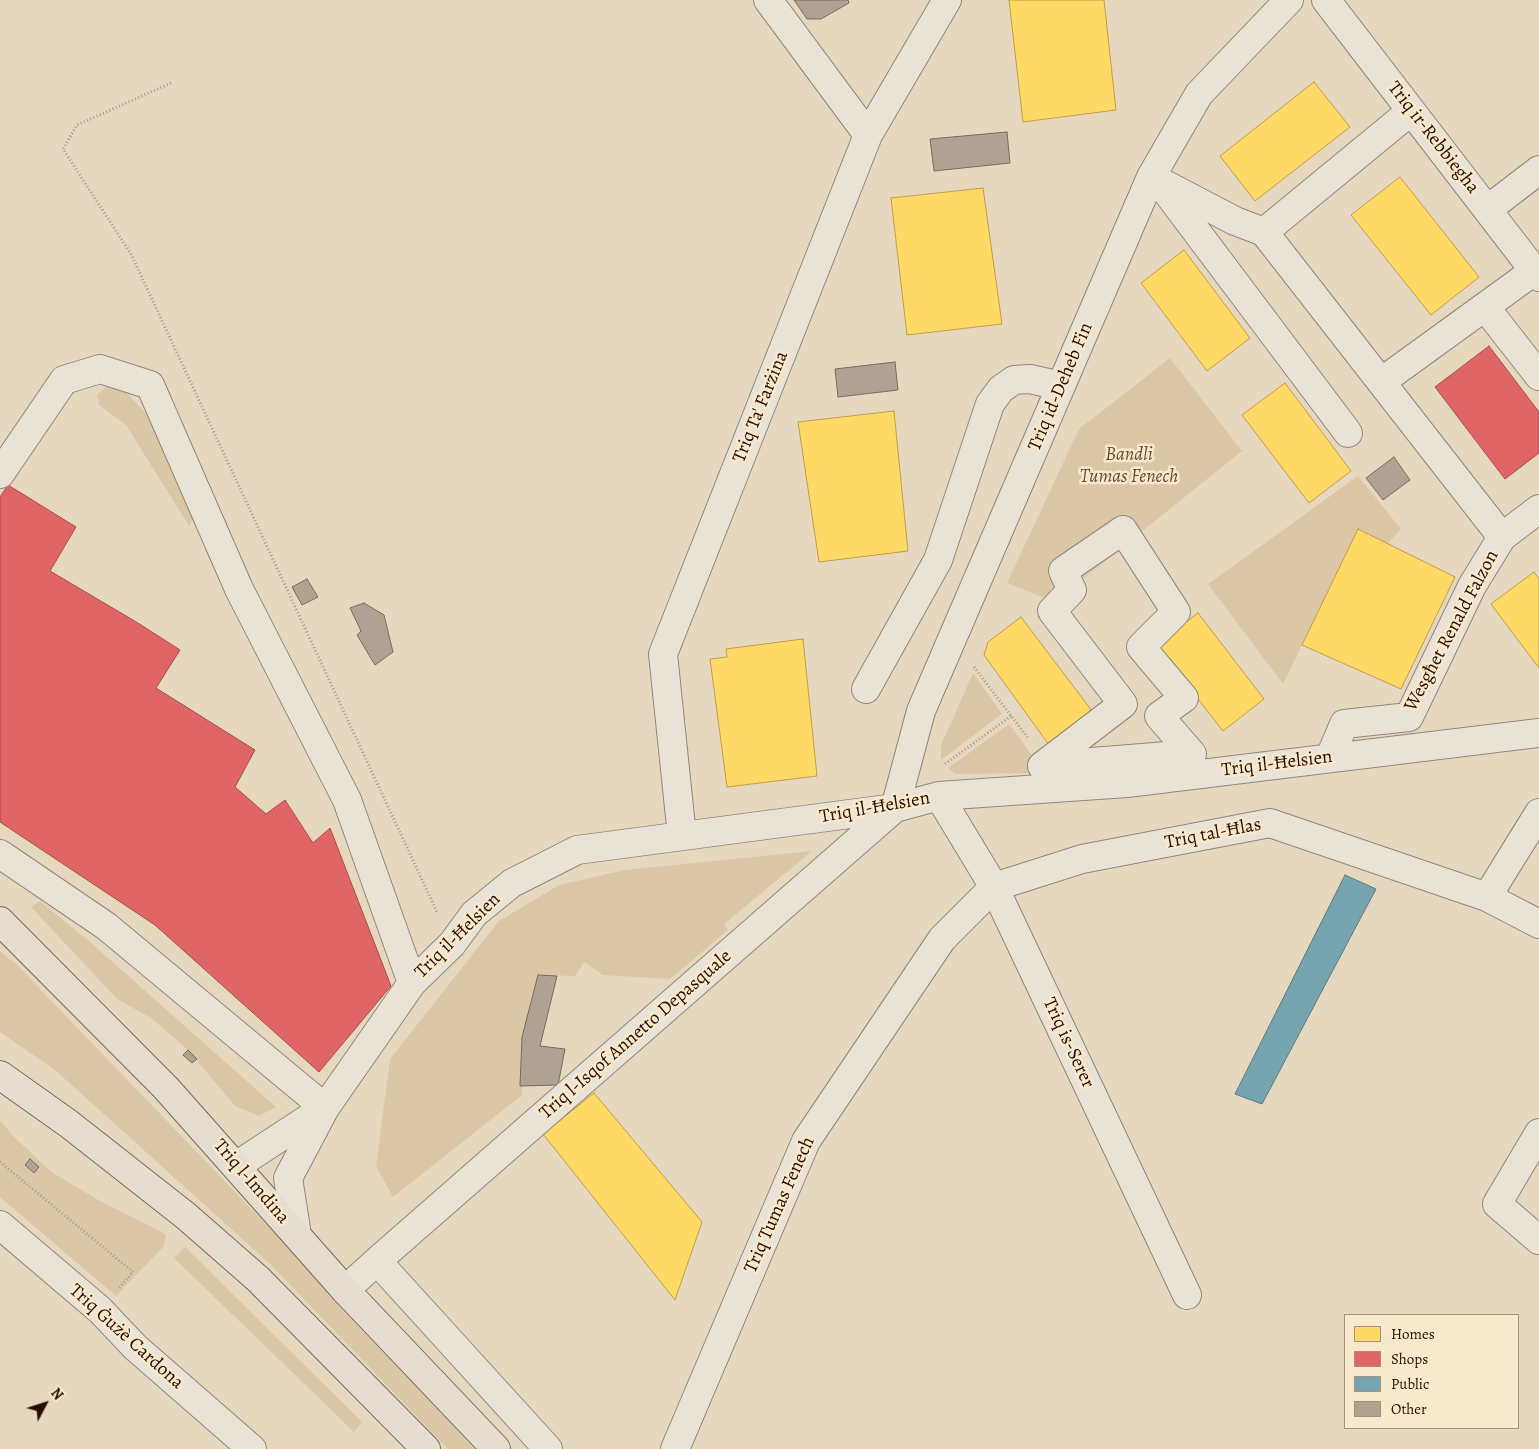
<!DOCTYPE html>
<meta charset="utf-8">
<style>
body{margin:0}
#map{position:relative;width:1539px;height:1449px;overflow:hidden;background:#e6d8bf;font-family:Alegreya,serif}
canvas{display:block}
.legend{position:absolute;left:1344px;top:1314px;width:175px;height:115px;box-sizing:border-box;background:#f8e9cc;border:1px solid #a5917a;margin:0;padding:6px 9px;list-style:none;font-size:15px;color:#290c00}
.legend li{display:flex;align-items:center;gap:10px;height:25px}
.legend b{width:25px;border:1px solid #a5917a}
.north{position:absolute;left:20px;top:1379px;width:50px;height:50px;-webkit-text-stroke:4px #f8e9cc;paint-order:stroke;rotate:50deg;font-size:14px;font-weight:700;line-height:20px;text-align:center;color:#290c00}
.north::after{content:'';display:block;margin:auto;width:18px;height:22px;background:#290c00;clip-path:polygon(50% 0,100% 100%,50% 72%,0 100%)}
</style>
<div id="map">
<canvas width="1539" height="1449"></canvas>
<ul class="legend">
<li><b style="height:14px;background:#ffd966"></b>Homes</li>
<li><b style="height:14px;background:#e06666"></b>Shops</li>
<li><b style="height:14px;background:#76a5af"></b>Public</li>
<li><b style="height:14px;background:#aea392"></b>Other</li>
</ul>
<div class="north">N</div>
</div>
<script>
const context = document.querySelector('canvas').getContext('2d');
context.lineJoin = 'round';
function fill(path, color) { context.fillStyle = color; context.fill(path, 'evenodd'); }
const shape = rows => new Path2D(rows.map(r => 'M' + r).join(''));
function trace(path, color, width, dash) { context.strokeStyle = color; context.lineWidth = width; context.lineCap = dash ? 'butt' : 'round'; context.setLineDash(dash || []); context.stroke(path); }
function drawText(font, color, halo, rows, align = 'center') {
  context.font = font + ' Alegreya,serif'; context.lineWidth = 5; context.setLineDash([]); context.textBaseline = 'middle'; context.strokeStyle = halo; context.fillStyle = color; for (const [text, x, y, turn = 0] of rows) {
    context.save(); context.translate(x, y); context.rotate((+turn || 0) * Math.PI / 180); context.textAlign = isNaN(turn) ? turn : align; if (halo) context.strokeText(text, 0, 0); context.fillText(text, 0, 0); context.restore();
  }
}
const green = shape([
 [1170,358,1242,451,1054,602,1007,583,1079,429],
 [107,386,127,393,148,416,196,513,189,526,126,425,99,405,97,395],
 [1358,476,1401,529,1387,544,1358,530,1283,684,1208,584],
 [973,673,1002,714,941,760,941,745],
 [1009,724,1045,773,955,774,948,768],
 [812,851,724,924,728,930,670,979,603,975,584,962,575,976,538,975,522,1043,522,1095,393,1197,376,1166,390,1059,499,921,559,885,625,870],
 [40,901,90,942,276,1107,259,1116,235,1106,188,1050,151,1018,117,999,31,907],
 [0,951,17,965,291,1250,474,1449,448,1449,270,1264,55,1070,0,1032],
 [0,1120,13,1136,53,1173,100,1201,166,1234,164,1246,116,1296,0,1197],
 [185,1247,362,1422,354,1432,174,1258]
]);
const homes = shape([
 [1009,0,1104,0,1116,110,1023,122,1009,0],
 [1314,82,1350,127,1255,201,1220,156,1314,82],
 [1400,177,1479,277,1431,315,1351,215,1400,177],
 [983,188,1002,324,907,335,891,198,983,188],
 [1184,250,1250,338,1207,371,1141,283,1184,250],
 [1285,383,1351,471,1309,503,1242,415,1285,383],
 [894,411,908,551,819,562,798,422,894,411],
 [1358,529,1455,577,1401,689,1302,645,1358,529],
 [1534,572,1539,579,1539,668,1491,604,1534,572],
 [1198,613,1264,699,1223,731,1156,645,1198,613],
 [1021,617,1095,715,1052,749,984,655,988,642,1021,617],
 [803,639,817,776,727,787,710,659,727,657,726,649,803,639],
 [594,1093,702,1222,675,1300,543,1134,594,1093]
]);
const shops = shape([
 [1489,346,1539,412,1539,453,1505,479,1435,387,1489,346],
 [8,485,76,527,50,571,138,623,180,650,156,688,255,750,235,787,266,814,285,800,313,843,330,828,391,986,319,1072,155,925,0,822,0,497,8,485]
]);
const public = shape([
 [1345,875,1376,889,1262,1104,1235,1094,1345,875]
]);
const building = shape([
 [794,0,848,0,849,3,821,19,807,19,794,0],
 [1007,132,1010,163,934,171,930,139,1007,132],
 [895,362,898,390,838,397,835,369,895,362],
 [1394,457,1410,480,1383,500,1366,478,1394,457],
 [307,579,318,597,302,605,292,587,307,579],
 [364,603,384,615,393,652,375,665,357,635,361,631,350,608,364,603],
 [538,975,557,976,540,1046,565,1049,558,1085,520,1086,522,1037,538,975],
 [188,1050,197,1059,192,1063,183,1055,188,1050],
 [30,1159,39,1167,34,1173,25,1165,30,1159]
]);
const path = shape([
 [171,83,77,125,63,149,131,254,437,912],
 [974,667,1028,738],
 [945,764,1011,716],
 [0,1162,133,1272,119,1288]
]);
const minor = shape([
 [768,0,868,135],
 [1326,0,1539,277],
 [1151,177,1235,221,1264,232,1502,537,1472,586,1409,717,1344,724,1330,757],
 [1163,187,1348,433],
 [1488,209,1539,170],
 [1264,232,1411,111],
 [1485,307,1539,376],
 [1381,382,1534,271],
 [0,474,64,380,100,369,150,385,239,589,347,800,412,983],
 [1123,530,1176,612,1141,647,1184,698,1159,716,1192,754,1042,766,1123,704,1052,611,1072,590,1063,571,1123,530],
 [1502,537,1539,509],
 [866,689,938,560,990,404,1001,389,1014,380,1030,379,1061,386],
 [939,796,994,887,1187,1295],
 [895,808,921,711,1151,177,1199,94,1289,0],
 [682,836,663,654,868,135,947,0],
 [0,854,106,926,325,1108],
 [1487,897,1539,813],
 [1539,1133,1497,1204,1539,1240],
 [236,1166,323,1109],
 [0,1225,100,1310,135,1347,252,1449],
 [297,1235,288,1178,325,1108,412,983,452,944,474,914,512,883,577,850,895,808,939,796,1127,783,1539,733],
 [377,1261,895,808],
 [345,1290,377,1261,548,1449],
 [675,1449,806,1141,942,939,994,887,1082,859,1270,823,1487,897,1539,924]
]);
const highway = shape([
 [0,921,166,1088,345,1290,496,1449],
 [0,1075,69,1124,186,1216,258,1279,426,1449]
]);
const streetNames = [
 ["Triq ir-Rebbiegha",1433,138,52],
 ["Triq id-Deheb Fin",1061,387,-67],
 ["Triq Ta' Farżina",761,407,-68],
 ["Wesgħet Renald Falzon",1452,631,-62],
 ["Triq il-Ħelsien",1277,764,-7],
 ["Triq il-Ħelsien",875,808,-10],
 ["Triq tal-Ħlas",1213,834,-11],
 ["Triq il-Ħelsien",458,936,-45],
 ["Triq l-Isqof Annetto Depasquale",636,1035,-41],
 ["Triq is-Serer",1068,1043,65],
 ["Triq l-Imdina",251,1182,49],
 ["Triq Tumas Fenech",780,1205,-66],
 ["Triq Ġużè Cardona",126,1337,42]
];
const parkNames = [
 ["Bandli",1129,455],
 ["Tumas Fenech",1129,477]
];
fill(green, '#dbc7a6');
fill(homes, '#ffd966');
trace(homes, '#bf9c47', 1);
fill(shops, '#e06666');
trace(shops, '#a94b47', 1);
fill(public, '#76a5af');
trace(public, '#5f777a', 1);
fill(building, '#aea392');
trace(building, '#776b5d', 1);
trace(minor, '#918677', 30);
trace(highway, '#776b5d', 30);
trace(path, '#a39b90', 3, [1, 2.5]);
trace(minor, '#e9e2d6', 28);
trace(highway, '#e5ded0', 28);
drawText('19px', '#290c00', '#f8e9cc', streetNames);
drawText('italic 19px', '#644933', '#f8e9cc', parkNames);
</script>
